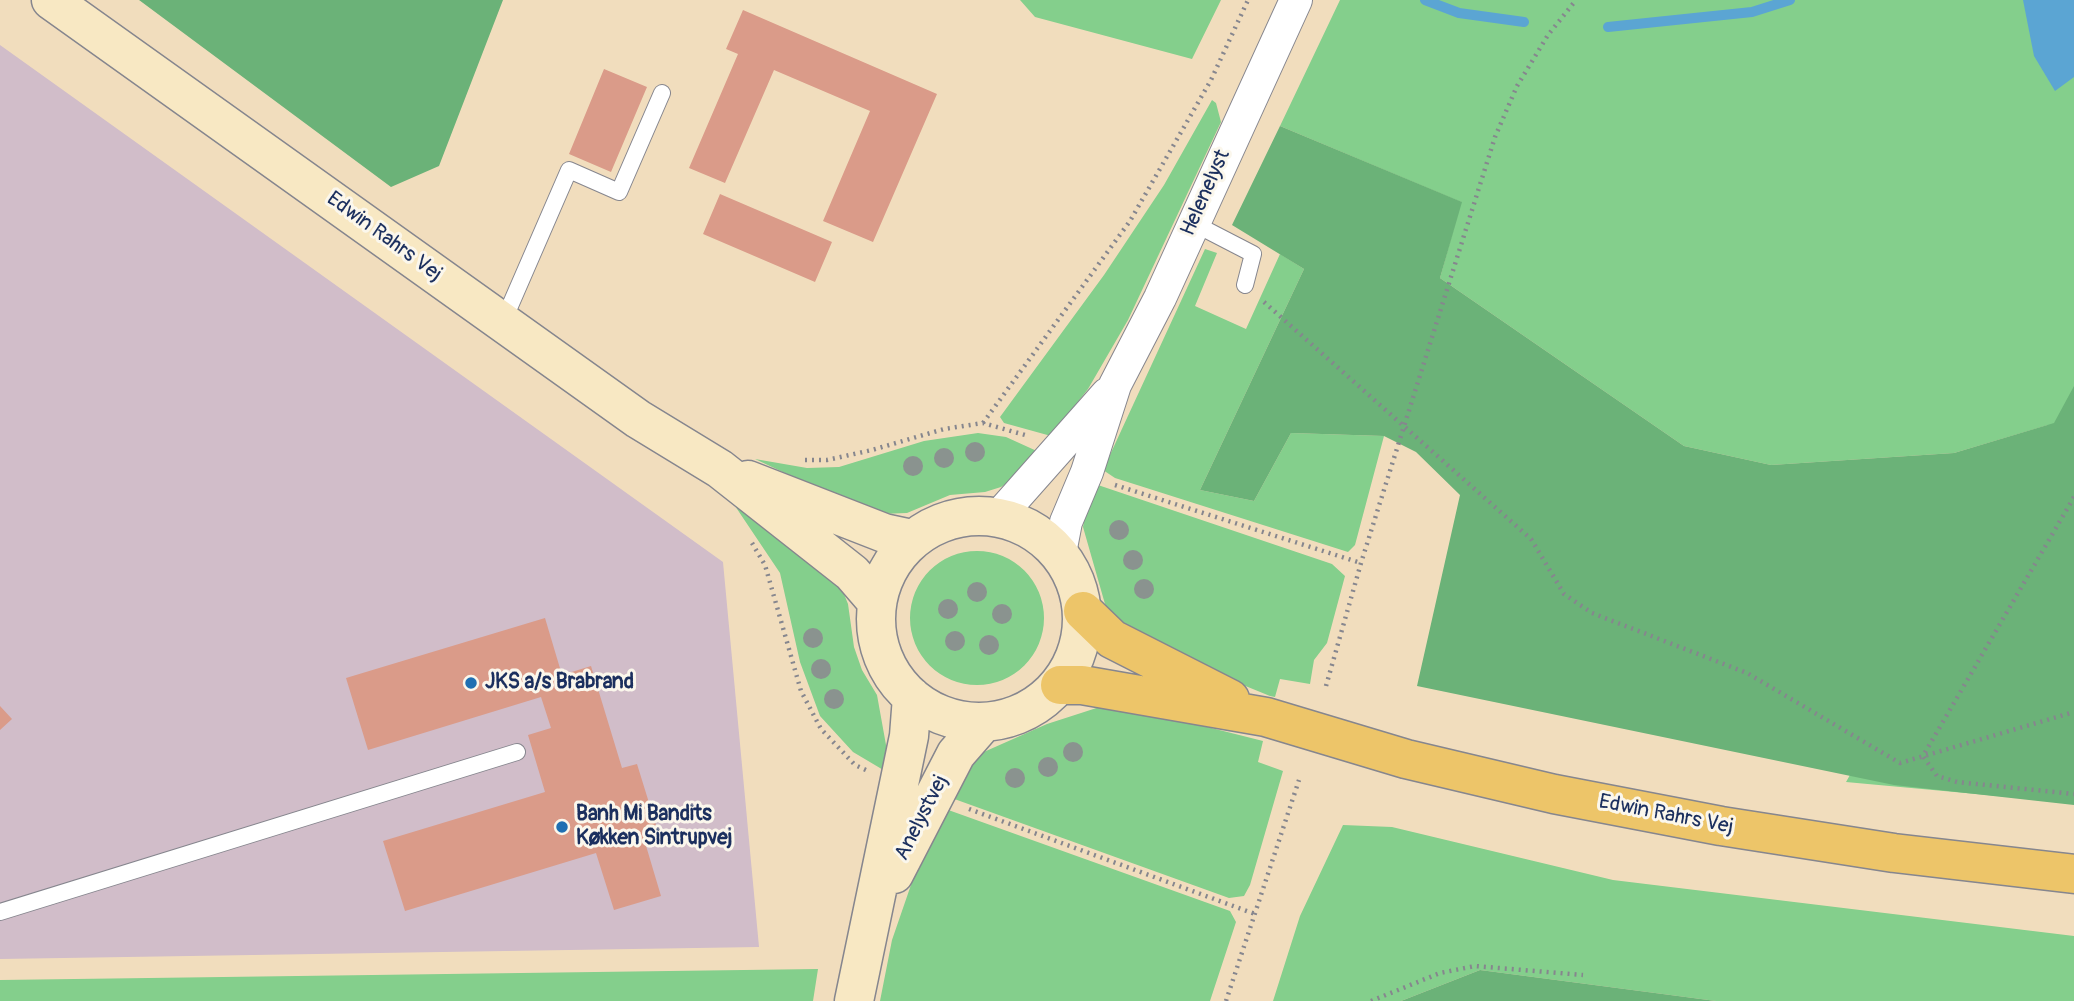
<!DOCTYPE html>
<html>
<head>
<meta charset="utf-8">
<style>
	body { margin:0 }
	canvas { display:block; background:#f1ddbd }
</style>
</head>
<body>
<canvas width="2074" height="1001"></canvas>
<script>
const context = document.querySelector('canvas').getContext('2d');
context.lineJoin = 'round';
function fill(path, color) { context.fillStyle = color; context.fill(path, 'evenodd'); }
const toPath = rows => new Path2D(rows.map(r => 'M' + r).join(''));
function stroke(path, color, width, dash) { context.strokeStyle = color; context.lineWidth = width; context.lineCap = dash ? 'butt' : 'round'; context.setLineDash(dash || []); context.stroke(path); }
function drawText(font, color, halo, rows, align = 'center') {
  context.font = font + ' Pangolin,sans-serif'; context.lineWidth = 6; context.setLineDash([]); context.textBaseline = 'middle'; context.strokeStyle = halo; context.fillStyle = color; for (const [text, x, y, turn = 0] of rows) {
    context.save(); context.translate(x, y); context.rotate((+turn || 0) * Math.PI / 180); context.textAlign = isNaN(turn) ? turn : align; if (halo) context.strokeText(text, 0, 0); context.fillText(text, 0, 0); context.restore();
  }
}
fill(toPath([
	[0,45,723,562,759,947,0,959]
]), '#d1bdc9');
fill(toPath([
	[1020,0,1221,0,1192,59,1035,17],
	[1340,0,2074,0,2074,803,1846,782,2048,425,1954,453,1771,465,1684,446,1440,278,1461,202,1280,126],
	[1212,100,1216,103,1221,122,1128,320,1088,389,1051,436,1004,423,1000,417,1104,275,1164,185],
	[1205,249,1217,253,1195,306,1246,329,1280,254,1304,269,1200,490,1254,501,1291,433,1384,436,1355,545,1348,552,1115,478,1103,470],
	[978,433,1006,437,1039,452,1013,479,1001,487,985,492,950,495,907,513,881,514,853,505,755,459,807,468,839,467,924,441],
	[1095,484,1332,564,1345,576,1327,643,1314,660,1310,684,1280,679,1275,697,1270,696,1167,654,1114,619,1105,604,1083,527,1087,504],
	[731,500,840,584,848,604,854,647,862,670,877,695,888,756,885,771,853,752,820,716,800,662,780,573],
	'910 618a67 67 0 1 1 134 0a67 67 0 1 1-134 0Z',
	[1112,703,1263,741,1258,762,1283,771,1250,885,1244,896,1229,898,946,796,977,755,1047,724],
	[940,807,1230,911,1236,922,1210,1001,880,1001,892,940,933,821],
	[1343,825,1392,827,1613,880,2074,936,2074,1001,1716,1001,1480,970,1401,1001,1273,1001,1300,916],
	[818,969,813,1001,0,1001,0,980]
]), '#84cf8c');
fill(toPath([
	[139,0,503,0,439,166,391,187],
	[1280,126,1462,202,1440,278,1684,446,1771,465,1954,453,2054,423,2074,386,2074,805,1894,785,1417,686,1460,495,1416,452,1384,436,1291,433,1254,501,1200,490,1304,269,1232,225],
	[1480,970,1716,1001,1401,1001]
]), '#6bb278');
fill(toPath([
	[2023,0,2074,0,2074,77,2055,91,2034,56]
]), '#5ba5d3');
stroke(toPath([
	[1425,0,1459,13,1524,22],
	[1608,27,1752,12,1790,0]
]), '#5ba5d3', 10);
fill(toPath([
	[743,10,937,94,873,242,823,221,870,111,774,70,725,183,689,168,738,54,726,49],
	[604,69,647,87,611,172,569,154],
	[720,194,832,242,815,282,703,234],
	[545,618,562,675,591,666,622,768,637,764,659,835,644,839,661,896,614,910,596,853,405,911,383,841,545,792,528,735,551,728,541,697,368,750,346,678],
	[0,706,12,719,0,730]
]), '#da9b89');
const lane = toPath([
	[1193,223,1253,254,1245,285],
	[503,322,569,170,619,192,662,93],
	[0,912,517,752]
]);
const street = toPath([
	[998,517,1107,394],
	[1060,553,1066,522,1087,472,1115,385,1160,298,1296,0]
]);
const secondary = toPath([
	[51,0,638,419,720,469,852,573,877,602],
	[748,480,884,533,912,539],
	'876 619a103 103 0 1 1 206 0a103 103 0 1 1-206 0Z',
	[894,874,956,754,983,723],
	[854,1001,909,736,912,697]
]);
const highway = toPath([
	[1083,611,1112,639,1230,699],
	[1060,685,1082,685,1266,717,1406,759,1554,794,1721,826,1894,853,2074,874]
]);
stroke(lane, '#86868e', 18);
stroke(street, '#86868e', 34);
stroke(secondary, '#86868e', 41);
stroke(highway, '#86868e', 41);
stroke(toPath([
	[1264,302,1531,539,1564,594,1592,613,1747,673,1900,763,2074,712],
	[983,423,1130,221,1211,80,1248,0],
	[805,460,827,460,872,450,944,429,983,423,1025,435],
	[1115,485,1361,563],
	[2074,497,1923,756,1937,776,1957,782,2074,794],
	[752,543,765,565,801,691,821,729,855,765,866,770],
	[1326,686,1361,563,1495,137,1517,86,1548,35,1576,0],
	[969,809,1255,914],
	[1226,1001,1299,780],
	[1371,1001,1440,973,1475,966,1583,975]
]), '#86868e', 4.5, [2, 5]);
stroke(lane, '#fff', 16);
stroke(street, '#fff', 32);
stroke(secondary, '#f8e8c3', 38);
stroke(highway, '#edc569', 38);
context.fillStyle = '#8a938f';
for (const [x, y] of [
	[975,452],
	[944,458],
	[913,466],
	[1119,530],
	[1133,560],
	[1144,589],
	[977,592],
	[948,609],
	[1002,614],
	[813,638],
	[955,641],
	[989,645],
	[821,669],
	[834,699],
	[1073,752],
	[1048,767],
	[1015,778]
]) { context.beginPath(); context.arc(x, y, 10, 0, 2 * Math.PI); context.fill(); }
for (const [x, y, r, color] of [
	[471,683,7,"#1f6fb2"],
	[562,827,7,"#1f6fb2"]
]) { const dot = new Path2D(); dot.arc(x, y, r, 0, 2 * Math.PI); context.fillStyle = color; context.fill(dot); stroke(dot, '#fbf7ec', 2.5); }
drawText('21px', '#1b2f5e', '#fbf7ec', [
	["Helenelyst",1206,193,-66],
	["Edwin Rahrs Vej",384,237,36],
	["Edwin Rahrs Vej",1666,815,11],
	["Anelystvej",922,818,-63]
]);
drawText('bold 21px', '#1b2f5e', '#fbf7ec', [
	["JKS a/s Brabrand",485,683],
	["Banh Mi Bandits",576,815],
	["Køkken Sintrupvej",576,839]
], 'left');
</script>
</body>
</html>
